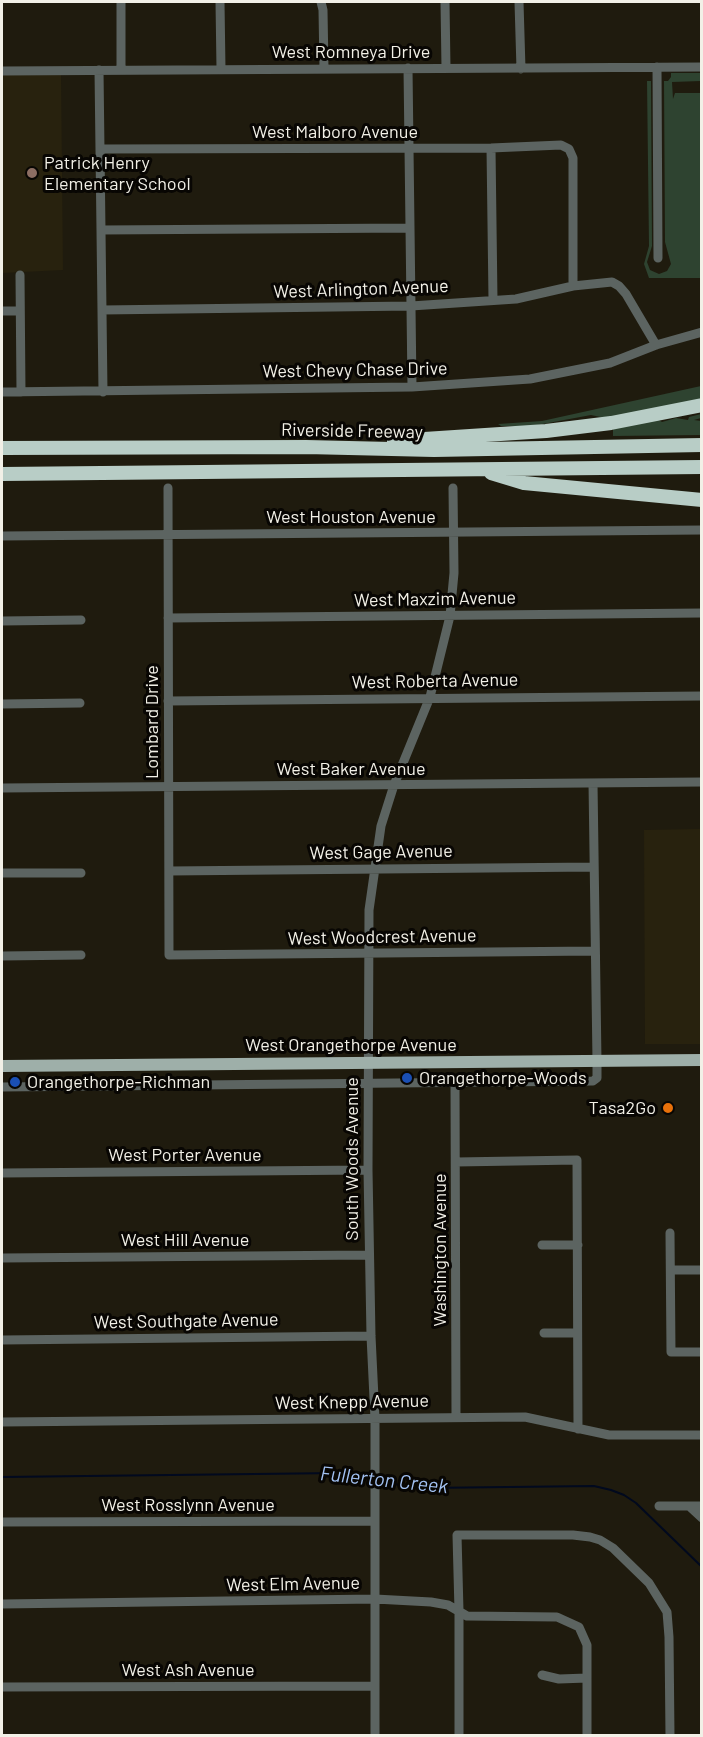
<!DOCTYPE html>
<html>
<head>
<meta charset="utf-8">
<style>
	body { margin:0 }
	#map { position:relative; width:703px; height:1737px; overflow:hidden; background:#1f1b0e; font-family:Barlow,sans-serif }
	canvas { display:block }
	.frame { position:absolute; inset:0; border:3px solid #f2f0e7; pointer-events:none }
</style>
</head>
<body>
<div id="map">
<canvas width="703" height="1737"></canvas>
<div class="frame"></div>
</div>
<script>
const context = document.querySelector('canvas').getContext('2d');
context.lineJoin = 'round';
function fill(path, color) { context.fillStyle = color; context.fill(path, 'evenodd'); }
const toPath = rows => new Path2D(rows.map(r => 'M' + r).join(''));
function stroke(path, color, width, dash) { context.strokeStyle = color; context.lineWidth = width; context.lineCap = dash ? 'butt' : 'round'; context.setLineDash(dash || []); context.stroke(path); }
function drawText(font, color, halo, rows, align = 'center') {
  context.font = font + ' Barlow,sans-serif'; context.lineWidth = 6; context.setLineDash([]); context.textBaseline = 'middle'; context.strokeStyle = halo; context.fillStyle = color; for (const [text, x, y, turn = 0] of rows) {
    context.save(); context.translate(x, y); context.rotate((+turn || 0) * Math.PI / 180); context.textAlign = isNaN(turn) ? turn : align; if (halo) context.strokeText(text, 0, 0); context.fillText(text, 0, 0); context.restore();
  }
}
fill(toPath([
	[2,72,61,72,63,270,2,273],
	[701,829,701,1044,645,1044,644,830]
]), '#28220e');
fill(toPath([
	[671,73,701,73,701,81,672,82,673,99,675,93,701,93,701,278,649,278,644,264,649,246,647,81,651,81,652,246,647,262,650,270,659,274,667,271,671,264,665,242,664,81,668,81,671,77],
	[701,386,701,398,697,400,605,418,591,415,532,426,501,426,498,424,542,421],
	[701,414,701,418,694,420,701,421,701,435,613,436,613,428,657,419,662,422,676,418,688,420,689,417]
]), '#2e4330');
stroke(toPath([
	[2,1477,339,1473,373,1478],
	[379,1480,399,1485,424,1488,594,1486,611,1490,624,1495,636,1503,702,1567]
]), '#01091e', 2);
stroke(toPath([
	[121,2,121,70],
	[220,2,221,69],
	[321,2,323,10,324,69],
	[445,2,446,68],
	[519,2,521,69],
	[657,67,658,258],
	[408,68,412,387],
	[99,70,103,392],
	[2,71,702,67],
	[491,148,493,300],
	[100,149,491,148,561,145,569,149,573,158,573,286],
	[101,230,410,228],
	[20,275,21,392],
	[102,310,411,306,516,299,573,286,612,282,619,286,626,294,656,345],
	[2,311,20,311],
	[2,392,412,387,530,379,610,363,656,345,702,332],
	[168,488,169,955,595,951],
	[2,536,702,530],
	[168,618,702,613],
	[2,621,81,620],
	[168,701,702,696],
	[2,704,80,703],
	[2,788,702,782],
	[169,871,594,867],
	[2,873,81,873],
	[2,956,81,955],
	[455,1082,456,1417],
	[2,1087,593,1081,597,1078,597,1061,593,783],
	[456,1162,577,1160,578,1429],
	[2,1173,368,1170],
	[670,1233,671,1352,702,1352],
	[542,1245,578,1245],
	[2,1258,369,1255],
	[671,1270,702,1270],
	[544,1333,577,1333],
	[2,1340,371,1336],
	[2,1422,525,1417,609,1435,702,1435],
	[659,1506,702,1506],
	[689,1506,702,1518],
	[2,1522,374,1521],
	[2,1604,375,1599,431,1602,448,1605,467,1616,557,1617,579,1627,587,1645,587,1736],
	[542,1675,559,1679,587,1678],
	[2,1687,374,1686],
	[375,1736,375,1419,371,1336,368,1170,369,910,381,826,394,785,430,697,450,616,454,573,453,488],
	[459,1736,459,1611,457,1535,573,1535,590,1537,600,1540,613,1548,649,1583,667,1612,669,1637,670,1736]
]), '#5c6461', 9);
stroke(toPath([
	[2,1066,702,1060]
]), '#9eafa9', 12);
stroke(toPath([
	[394,441,546,431,611,423,702,405],
	[2,448,306,447,434,450,702,445],
	[491,473,524,483,702,500],
	[2,474,702,467]
]), '#b8cdc6', 14);
for (const [x, y, r, color] of [
	[32,173,6,"#8d6e63"],
	[407,1078,6,"#1a4fb4"],
	[15,1082,6,"#1a4fb4"],
	[668,1108,6,"#e8710a"]
]) { const dot = new Path2D(); dot.arc(x, y, r, 0, 2 * Math.PI); context.fillStyle = color; context.fill(dot); stroke(dot, '#080603', 2); }
drawText('18px', '#f2f0e7', '#080603', [
	["West Romneya Drive",351,52],
	["West Malboro Avenue",335,132],
	["West Arlington Avenue",361,289,-2],
	["West Chevy Chase Drive",355,370,-1],
	["Riverside Freeway",352,431,1],
	["West Houston Avenue",351,517],
	["West Maxzim Avenue",435,599,-1],
	["West Roberta Avenue",435,681,-1],
	["Lombard Drive",152,722,-90],
	["West Baker Avenue",351,769],
	["West Gage Avenue",381,852,-1],
	["West Woodcrest Avenue",382,937,-1],
	["West Orangethorpe Avenue",351,1045],
	["West Porter Avenue",185,1155],
	["South Woods Avenue",352,1159,-90],
	["West Hill Avenue",185,1240],
	["Washington Avenue",440,1250,-90],
	["West Southgate Avenue",186,1321,-1],
	["West Knepp Avenue",352,1402,-1],
	["West Rosslynn Avenue",188,1505],
	["West Elm Avenue",293,1584,-1],
	["West Ash Avenue",188,1670]
]);
drawText('18px', '#f2f0e7', '#080603', [
	["Patrick Henry",44,163],
	["Elementary School",44,184],
	["Orangethorpe-Woods",419,1078],
	["Orangethorpe-Richman",27,1082],
	["Tasa2Go",656,1108,"right"]
], 'left');
drawText('italic 20px', '#a2c1f2', '#080603', [
	["Fullerton Creek",384,1480,6]
]);
</script>
</body>
</html>
